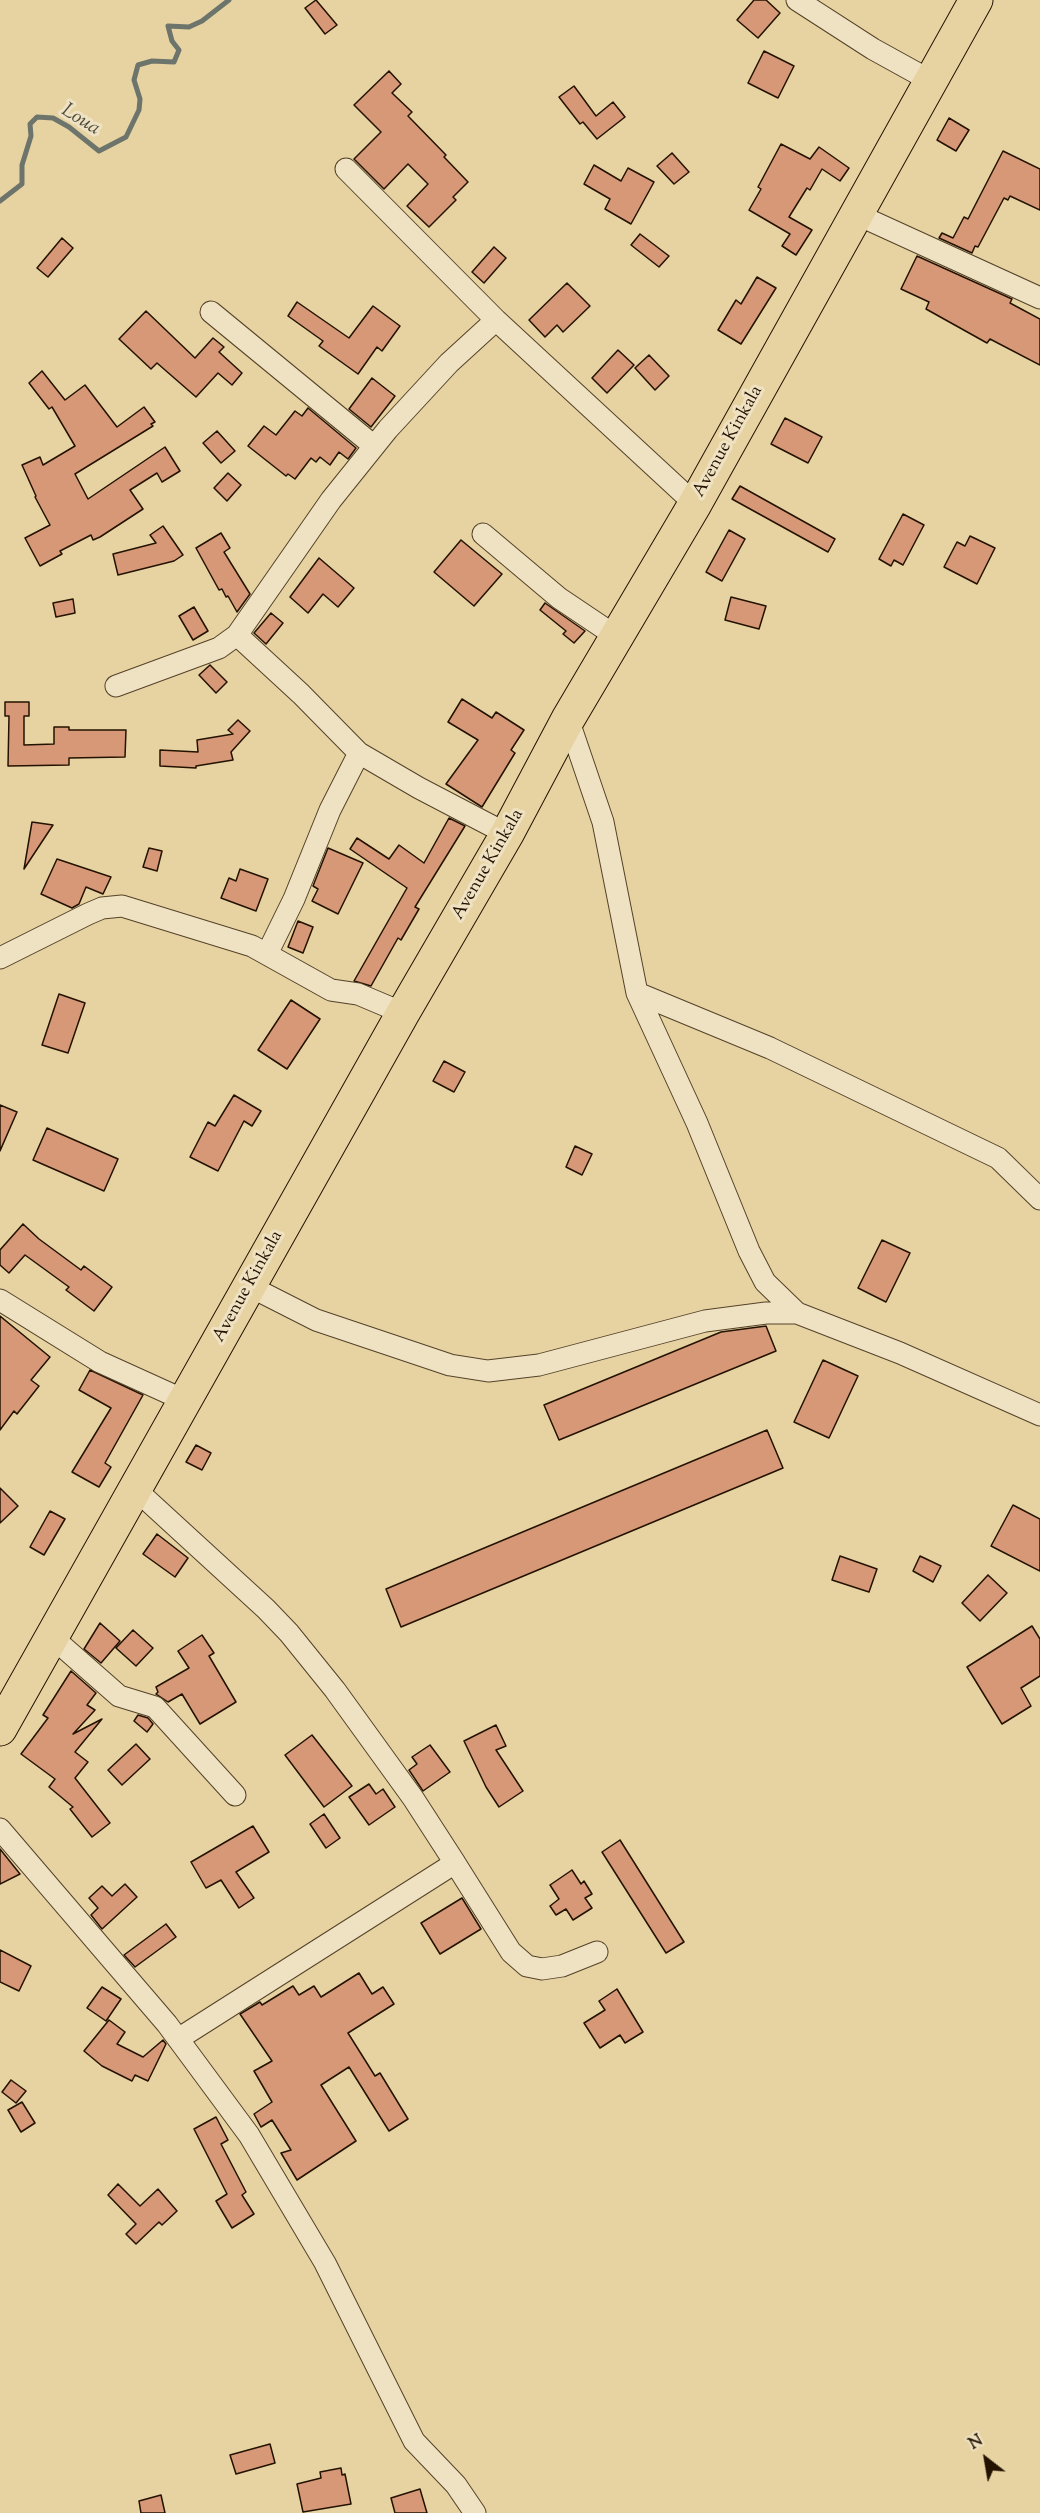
<!DOCTYPE html>
<html>
<head>
<meta charset="utf-8">
<style>
	body { margin:0 }
	#map { position:relative; width:1040px; height:2513px; overflow:hidden; background:#e7d3a2; font-family:"Sorts Mill Goudy",serif }
	canvas { display:block }
	.north { position:absolute; left:956px; top:2429px; width:60px; height:60px; -webkit-text-stroke:4px #efe2c3; paint-order:stroke; rotate:329deg; font-size:16px; font-weight:700; line-height:24px; text-align:center; color:#231200 }
	.north::after { content:''; display:block; margin:auto; width:21px; height:27px; background:#231200; clip-path:polygon(50% 0,100% 100%,50% 72%,0 100%) }
</style>
</head>
<body>
<div id="map">
<canvas width="1040" height="2513"></canvas>
<div class="north">N</div>
</div>
<script>
const context = document.querySelector('canvas').getContext('2d');
context.lineJoin = 'round';
const toPath = rows => new Path2D(rows.map(r => 'M' + r).join(''));
function stroke(path, color, width, dash) { context.strokeStyle = color; context.lineWidth = width; context.lineCap = dash ? 'butt' : 'round'; context.setLineDash(dash || []); context.stroke(path); }
function fill(path, color) { context.fillStyle = color; context.fill(path, 'evenodd'); }
function drawText(font, color, halo, rows, align = 'center') {
  context.font = font + ' "Sorts Mill Goudy",serif'; context.lineWidth = 6; context.setLineDash([]); context.textBaseline = 'middle'; context.strokeStyle = halo; context.fillStyle = color; for (const [text, x, y, turn = 0] of rows) {
    context.save(); context.translate(x, y); context.rotate((+turn || 0) * Math.PI / 180); context.textAlign = isNaN(turn) ? turn : align; if (halo) context.strokeText(text, 0, 0); context.fillText(text, 0, 0); context.restore();
  }
}
stroke(toPath([
	[0,201,22,184,22,165,31,136,30,124,37,117,53,118,69,127,99,151,126,137,139,110,140,99,134,80,138,65,152,61,174,62,179,50,172,41,168,26,189,27,202,21,229,0]
]), '#6c746b', 5);
const building = toPath([
	[316,0,337,25,325,34,305,8,316,0],
	[754,0,766,0,780,13,758,38,737,20,754,0],
	[764,51,794,66,778,98,748,83,764,51],
	[389,71,401,84,392,93,412,112,408,116,446,155,444,157,468,182,453,197,456,200,429,227,407,206,428,184,408,164,384,189,354,159,381,132,354,105,389,71],
	[574,86,596,116,613,102,625,117,597,139,583,122,580,124,559,97,574,86],
	[949,118,969,130,956,151,937,140,949,118],
	[781,144,810,159,819,147,849,168,840,181,822,169,810,190,807,188,789,217,812,230,796,255,782,246,790,234,749,210,761,189,758,187,781,144],
	[1003,151,1040,169,1040,210,1010,196,1008,200,1004,198,978,247,975,246,972,253,939,238,942,233,953,238,964,217,968,219,1003,151],
	[672,153,689,172,674,184,657,166,672,153],
	[594,165,621,181,628,168,654,182,631,224,605,209,610,199,584,184,594,165],
	[640,234,669,256,659,267,631,245,640,234],
	[62,238,73,248,48,277,37,268,62,238],
	[494,247,506,258,484,283,472,272,494,247],
	[917,256,1012,299,1010,303,1040,319,1040,365,990,339,987,343,926,309,929,302,901,289,917,256],
	[757,277,776,288,741,344,718,330,736,300,741,304,757,277],
	[567,283,590,306,563,332,557,325,545,337,529,320,567,283],
	[297,302,349,338,373,306,400,326,382,351,377,347,358,374,319,346,323,341,288,316,297,302],
	[146,311,195,358,213,338,224,347,219,352,242,373,232,385,218,373,196,397,157,363,151,369,119,339,146,311],
	[618,350,634,365,607,393,592,378,618,350],
	[649,355,669,376,655,390,635,368,649,355],
	[42,371,65,400,85,385,117,427,144,407,155,422,151,424,153,426,75,474,88,499,165,447,180,471,162,482,157,473,130,490,143,509,100,537,93,540,91,535,60,551,62,554,40,566,25,538,50,525,35,497,36,496,22,465,40,457,43,465,75,446,52,407,49,409,29,383,42,371],
	[372,378,395,396,371,427,349,409,372,378],
	[308,408,356,448,348,459,339,452,330,465,320,457,316,462,311,458,295,479,288,474,286,476,248,446,264,426,276,435,295,411,302,416,308,408],
	[785,418,822,437,808,463,771,444,785,418],
	[217,431,235,451,221,463,203,443,217,431],
	[228,473,241,485,227,501,214,488,228,473],
	[740,486,835,539,828,552,732,499,740,486],
	[903,514,924,525,903,565,894,560,891,566,879,559,903,514],
	[163,526,183,555,174,561,118,575,113,554,156,543,150,535,163,526],
	[729,530,745,539,722,581,706,572,729,530],
	[221,533,230,548,224,552,250,594,237,612,228,596,226,597,222,589,219,590,196,548,221,533],
	[970,536,995,548,977,584,944,567,957,542,965,546,970,536],
	[461,540,502,574,474,606,434,572,461,540],
	[319,558,354,588,338,607,323,594,308,613,290,597,319,558],
	[731,597,766,606,759,629,725,620,731,597],
	[73,599,75,613,56,617,53,603,73,599],
	[545,603,585,631,574,643,563,634,566,631,540,610,545,603],
	[194,607,208,631,193,640,179,616,194,607],
	[271,613,283,623,266,644,254,633,271,613],
	[210,665,227,682,216,693,199,675,210,665],
	[462,699,492,718,496,712,524,730,511,750,515,753,482,807,446,784,478,740,448,722,462,699],
	[5,702,29,702,29,716,24,716,24,745,54,744,54,727,69,727,69,730,126,730,125,757,69,758,69,765,8,766,9,716,5,716,5,702],
	[238,720,250,731,231,752,233,760,196,766,196,768,160,766,160,750,198,752,197,740,233,734,228,730,238,720],
	[449,818,465,826,415,907,419,909,401,940,398,938,371,986,354,981,407,888,350,849,357,838,389,859,399,845,424,863,449,818],
	[32,822,53,825,24,869,32,822],
	[149,848,162,851,157,871,143,867,149,848],
	[328,848,363,863,338,914,312,901,318,889,313,886,328,848],
	[57,859,111,877,103,894,86,887,79,904,72,908,41,894,57,859],
	[240,869,268,879,256,911,221,898,229,878,236,881,240,869],
	[298,921,313,927,303,953,288,947,298,921],
	[59,994,85,1003,68,1053,42,1045,59,994],
	[291,1000,320,1019,287,1069,258,1050,291,1000],
	[444,1061,465,1072,454,1092,433,1081,444,1061],
	[234,1095,261,1111,252,1126,244,1121,218,1171,190,1157,208,1122,215,1126,234,1095],
	[0,1105,17,1112,0,1151,0,1105],
	[47,1128,118,1159,104,1191,33,1160,47,1128],
	[575,1146,592,1154,582,1175,566,1167,575,1146],
	[23,1224,39,1239,81,1270,84,1266,112,1287,94,1311,66,1290,69,1287,25,1255,9,1273,0,1265,0,1250,23,1224],
	[882,1240,910,1253,886,1302,858,1288,882,1240],
	[0,1316,50,1357,31,1380,39,1386,17,1414,14,1411,0,1430,0,1316],
	[766,1326,776,1351,559,1440,544,1405,721,1332,766,1326],
	[823,1360,858,1376,829,1438,794,1422,823,1360],
	[90,1370,143,1395,105,1463,111,1467,99,1487,72,1472,111,1408,79,1390,90,1370],
	[767,1430,783,1468,401,1627,386,1589,767,1430],
	[196,1445,211,1453,202,1470,186,1462,196,1445],
	[0,1488,18,1506,0,1523,0,1488],
	[1013,1505,1040,1519,1040,1571,991,1546,1013,1505],
	[50,1511,65,1519,44,1555,30,1547,50,1511],
	[157,1534,188,1558,175,1577,143,1554,157,1534],
	[840,1556,877,1569,869,1592,832,1580,840,1556],
	[920,1556,941,1566,933,1582,913,1571,920,1556],
	[988,1575,1007,1593,980,1621,962,1603,988,1575],
	[100,1623,120,1641,101,1663,84,1649,100,1623],
	[1032,1626,1040,1639,1040,1676,1021,1688,1031,1706,1002,1724,967,1667,1032,1626],
	[133,1630,153,1648,136,1666,116,1648,133,1630],
	[202,1635,214,1653,209,1656,236,1702,200,1724,182,1694,168,1702,156,1694,158,1692,156,1687,189,1668,178,1651,202,1635],
	[71,1671,96,1693,87,1705,95,1710,73,1734,102,1719,75,1752,88,1762,75,1778,110,1823,92,1837,70,1809,73,1807,49,1787,55,1779,21,1754,48,1718,43,1715,71,1671],
	[138,1715,148,1718,153,1724,147,1732,134,1721,138,1715],
	[496,1725,506,1746,496,1750,523,1791,499,1807,486,1787,464,1741,496,1725],
	[312,1735,352,1786,324,1807,285,1755,312,1735],
	[136,1744,150,1759,122,1785,108,1770,136,1744],
	[430,1745,450,1772,423,1791,409,1770,417,1764,412,1757,430,1745],
	[369,1784,376,1794,383,1789,395,1807,369,1825,349,1797,369,1784],
	[324,1814,340,1838,326,1848,310,1824,324,1814],
	[253,1826,269,1852,236,1872,254,1898,239,1908,221,1880,206,1888,191,1862,253,1826],
	[620,1840,684,1942,666,1953,602,1852,620,1840],
	[0,1849,20,1874,0,1884,0,1849],
	[572,1870,581,1884,584,1881,592,1894,585,1898,592,1908,573,1920,566,1909,556,1915,550,1906,559,1899,550,1885,572,1870],
	[125,1884,137,1897,102,1929,91,1915,98,1908,89,1898,102,1886,112,1896,125,1884],
	[462,1898,481,1929,440,1954,421,1923,462,1898],
	[166,1924,176,1937,135,1967,124,1955,166,1924],
	[0,1950,31,1966,19,1991,0,1982,0,1950],
	[359,1973,372,1994,383,1987,394,2004,348,2033,375,2076,380,2073,408,2119,389,2131,349,2067,321,2085,356,2141,297,2180,281,2153,291,2150,272,2120,261,2127,254,2114,272,2102,254,2071,272,2061,240,2014,260,2002,262,2005,293,1986,299,1995,314,1986,321,1997,359,1973],
	[102,1987,121,1999,106,2021,87,2008,102,1987],
	[617,1989,643,2032,625,2043,620,2035,600,2048,584,2023,605,2010,599,2001,617,1989],
	[109,2020,125,2032,117,2044,143,2057,163,2040,166,2044,148,2081,135,2075,132,2081,102,2066,84,2051,109,2020],
	[11,2080,26,2091,16,2103,2,2092,11,2080],
	[22,2102,35,2123,21,2132,8,2110,22,2102],
	[216,2117,228,2140,221,2144,246,2192,242,2195,254,2214,232,2228,216,2201,227,2194,194,2129,216,2117],
	[118,2184,140,2206,158,2189,177,2211,162,2225,159,2222,136,2244,126,2234,136,2224,108,2195,118,2184],
	[270,2444,275,2463,236,2474,230,2455,270,2444],
	[341,2468,342,2475,345,2474,351,2504,303,2512,297,2484,321,2478,320,2472,341,2468],
	[420,2489,427,2513,395,2513,391,2498,420,2489],
	[161,2495,165,2513,141,2513,139,2501,161,2495]
]);
fill(building, '#d69877');
stroke(building, '#231200', 1.5);
const minor = toPath([
	[797,0,873,49,931,81],
	[346,169,496,320,695,504],
	[856,214,1040,298],
	[211,312,374,446],
	[496,320,449,363,388,429,331,500,237,635,301,694,359,753,419,788,507,834],
	[483,534,559,598,617,637],
	[116,686,219,648,237,635],
	[568,719,603,822,637,993,697,1123,749,1251,765,1282,797,1313],
	[267,954,294,899,330,810,359,753],
	[0,958,88,914,102,908,122,906,252,946,331,990,358,994,403,1013],
	[637,993,770,1048,998,1158,1040,1199],
	[249,1286,316,1320,450,1365,488,1371,539,1365,705,1321,766,1313,797,1313,900,1353,1040,1415],
	[0,1300,100,1362,186,1401],
	[134,1488,266,1609,289,1633,335,1690,413,1798,455,1863,178,2039],
	[53,1638,119,1696,155,1707,235,1795],
	[0,1829,167,2024,249,2135,325,2263,414,2441,456,2485,475,2513],
	[455,1863,511,1952,527,1966,542,1969,562,1966,597,1952]
]);
const primary = toPath([
	[0,1729,403,1013,507,834,568,719,695,504,976,0]
]);
stroke(minor, '#544228', 23);
stroke(primary, '#231200', 35);
stroke(minor, '#efe2c3', 21);
stroke(primary, '#e7d3a2', 33);
drawText('18px', '#231200', '#efe2c3', [
	["Avenue Kinkala",729,442,-61],
	["Avenue Kinkala",489,865,-60],
	["Avenue Kinkala",249,1287,-61]
]);
drawText('italic 20px', '#4d4b3e', '#efe2c3', [
	["Loua",80,121,32]
]);
</script>
</body>
</html>
